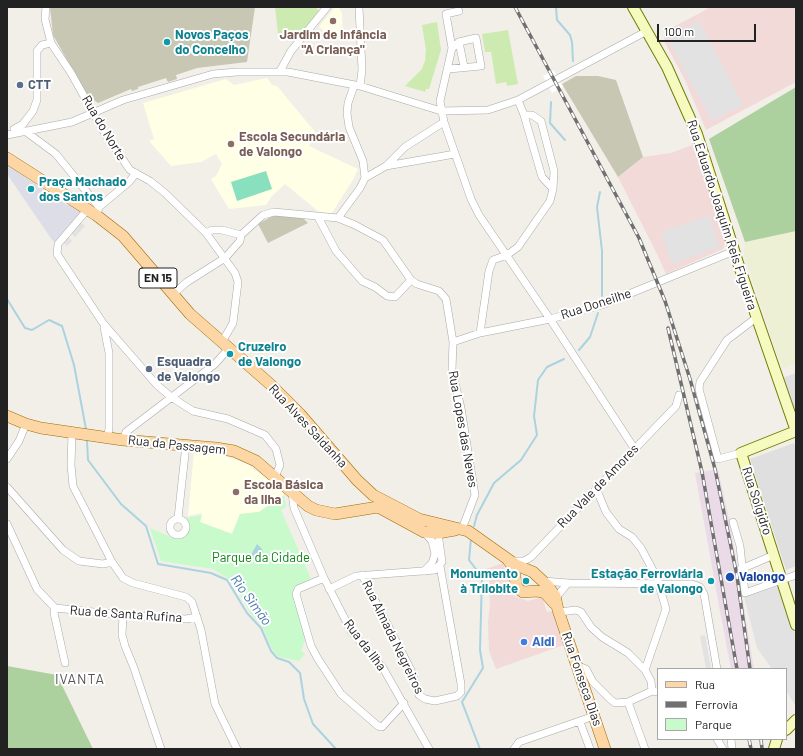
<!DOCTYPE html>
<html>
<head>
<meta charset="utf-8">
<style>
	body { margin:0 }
	#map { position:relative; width:803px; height:756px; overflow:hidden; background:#f2efe9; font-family:Barlow,sans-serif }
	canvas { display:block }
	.frame { position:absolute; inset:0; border:8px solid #222; pointer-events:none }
	.legend { position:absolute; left:657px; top:668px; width:130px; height:72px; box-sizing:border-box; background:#fff; border:1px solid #a7a7a7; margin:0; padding:5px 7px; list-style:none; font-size:12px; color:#222 }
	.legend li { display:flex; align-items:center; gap:8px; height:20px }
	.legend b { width:20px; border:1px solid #a7a7a7 }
	.scale { position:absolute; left:657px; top:24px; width:99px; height:18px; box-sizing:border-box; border:2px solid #222; border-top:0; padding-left:5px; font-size:12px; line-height:14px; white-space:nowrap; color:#222; -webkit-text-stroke:3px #fff; paint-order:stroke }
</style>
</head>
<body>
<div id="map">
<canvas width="803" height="756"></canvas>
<div class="frame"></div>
<ul class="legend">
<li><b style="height:5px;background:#fcd6a4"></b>Rua</li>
<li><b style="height:5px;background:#707070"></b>Ferrovia</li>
<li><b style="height:11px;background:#c8facc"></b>Parque</li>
</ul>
<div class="scale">100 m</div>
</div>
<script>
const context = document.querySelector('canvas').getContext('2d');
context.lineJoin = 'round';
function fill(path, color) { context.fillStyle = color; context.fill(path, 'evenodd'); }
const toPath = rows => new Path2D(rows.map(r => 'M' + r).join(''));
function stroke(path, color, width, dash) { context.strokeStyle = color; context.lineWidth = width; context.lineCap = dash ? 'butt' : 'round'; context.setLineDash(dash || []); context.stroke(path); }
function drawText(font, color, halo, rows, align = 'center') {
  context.font = font + ' Barlow,sans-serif'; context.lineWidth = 4; context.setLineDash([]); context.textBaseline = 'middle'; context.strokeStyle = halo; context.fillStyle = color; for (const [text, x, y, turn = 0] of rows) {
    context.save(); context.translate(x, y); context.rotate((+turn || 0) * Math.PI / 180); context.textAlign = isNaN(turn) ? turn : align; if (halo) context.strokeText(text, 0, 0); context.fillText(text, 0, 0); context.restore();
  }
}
fill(toPath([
	[796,373,796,416,782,378],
	[794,443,796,449,796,566,786,570,750,459]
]), '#e0dfdf');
fill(toPath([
	[711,7,794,7,796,12,796,82,706,130,685,80,664,41,665,34,668,30],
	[695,144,725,239,725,245,723,249,666,274,657,254,618,177,643,157,671,153],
	[503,563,514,596,528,601,542,597,547,612,552,611,564,645,496,669,489,651,488,623,490,604,489,577,486,569]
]), '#f2dad9');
fill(toPath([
	[718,469,730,524,754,669,731,669,720,611,695,473]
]), '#ebdbe8');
fill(toPath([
	[335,7,339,7,342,14,343,34,336,33,334,39,319,27],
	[267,78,272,85,277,86,316,133,309,146,358,169,354,178,332,213,319,212,285,184,271,197,266,205,229,209,211,179,216,176,222,164,216,154,201,162,171,166,149,141,154,139,143,103,226,79,234,85],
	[194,452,225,456,247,464,282,490,284,495,259,512,240,514,232,534,199,522,202,513,188,516]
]), '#ffffe5');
fill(toPath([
	[50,7,255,7,247,62,197,68,176,75,177,79,168,82,166,78,138,87,138,89,132,91,131,89,98,103,91,98,89,99,53,35],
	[576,76,598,76,616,80,643,157,618,177,562,84],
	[276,214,303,218,308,223,268,243,258,224]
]), '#c7c7b4');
fill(toPath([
	[796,231,796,363,782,369,744,255,745,242]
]), '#eef0d5');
fill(toPath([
	[275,7,315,7,319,11,304,31,278,34],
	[437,22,441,50,429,89,426,89,425,92,405,86,422,69,425,61,426,50,422,25],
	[508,30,518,84,507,86,506,82,496,84,491,52,485,52,482,34]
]), '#cdebb0');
fill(toPath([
	[796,87,796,231,745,242,709,139],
	[7,666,57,675,93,749,7,749]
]), '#add19e');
fill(toPath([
	[284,495,286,507,281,510,311,579,294,587,292,593,306,638,301,651,305,654,299,661,279,657,273,651,261,624,251,614,232,581,213,569,161,561,150,528,173,538,183,538,189,531,190,526,186,518,202,515,200,522,232,534,240,514,259,512]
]), '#c8facc');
fill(toPath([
	[266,171,272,189,237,201,231,182]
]), '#88e0be');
fill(toPath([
	[699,21,743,105,712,121,667,38],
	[709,216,720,247,672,264,661,232],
	[74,217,85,226,75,237,69,232,66,235,72,241,67,246,55,236],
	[780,586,796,637,796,706,786,691,786,669,772,669,757,648,744,597],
	[705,635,711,669,706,669,700,636]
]), '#e2e2e2');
fill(toPath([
	[7,162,16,167,19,173,67,205,73,205,85,213,58,244,52,240,7,174]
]), '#dddde8');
fill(toPath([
	[257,544,262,549,263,552,262,558,258,561,253,559,251,555]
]), '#aad3df');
fill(toPath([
	[554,70,563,87,552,93,543,76]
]), '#fff');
stroke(toPath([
	[556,7,557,20,570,35,572,42,573,61],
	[551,102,550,123,565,140],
	[600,192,597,207,602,251,602,296],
	[7,299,25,328,32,330,49,320,62,326,74,365,86,429],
	[579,350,590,337,598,313],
	[87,441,88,460,121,504,146,526,158,564,211,573,227,580,247,613,261,628,271,651,277,658,289,662,300,673,304,699,313,724,336,749],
	[474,526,477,515,494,483,521,460,537,435,534,416,538,380,547,367,564,359],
	[471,538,469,560,482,577,480,650,483,668,462,702,480,749]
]), '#aad3df', 2);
const street = toPath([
	[46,7,45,19,51,43,71,73,104,132,130,170,150,181,165,193,206,233,235,273,238,282,233,323,222,342],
	[359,7,362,70,360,86],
	[459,42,464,67],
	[452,48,446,14,459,11],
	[449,69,481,66,476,38,459,42,452,48,440,101,444,122,471,199,479,215,550,319,634,448],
	[280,71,291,51,327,7],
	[354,86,348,103,347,113,349,127,363,161,365,178],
	[518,100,524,115,542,177,553,189],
	[14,129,23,124,33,111,37,100,37,51,42,45,51,43],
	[25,131,56,154,99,207],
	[7,135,72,122,123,100,213,74,237,72,288,72,360,86,441,111,488,110,518,100,647,31],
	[386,166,455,154],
	[87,210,58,244,57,254,103,323,156,384,171,397,193,411,228,419,265,435,276,449,280,465,275,477],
	[98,211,99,207,129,182,136,173],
	[318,217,336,251,362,281,375,287,387,296,395,297,411,280],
	[338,218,355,225,383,240,411,280,417,284,439,291,446,299,453,342,452,370,461,408,475,495,462,529],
	[206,233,212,230,222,230,241,235],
	[172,295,187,282,225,258,240,241,241,235,263,215,274,212,338,218,360,188,365,178,386,166,405,147,444,122],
	[104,327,109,353,109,429,107,438],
	[480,333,489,271,493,260,507,255,518,247,550,201,553,189,554,171,541,121,532,115,524,115],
	[453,342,480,333,550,319,602,305,734,251],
	[72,432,71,465,73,486,112,562,123,578,133,583,186,597,192,602,201,630,215,704,237,749],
	[123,440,126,432,215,364,229,348],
	[741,453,718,459,699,389,700,382,727,340,756,318],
	[7,459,19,441,26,424],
	[7,487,63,550,79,561,103,564,112,562],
	[596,488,606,512,619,529,632,537,641,548,657,578,666,609,645,670,651,681,652,691],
	[292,493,294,508,324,578,351,631,383,668,429,749],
	[178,518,186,445],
	'170 527a8 8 0 1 1 16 0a8 8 0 1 1-16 0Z',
	[733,522,740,546,745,593,796,575],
	[7,524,37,589,55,608,123,615,186,619,197,617],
	[424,532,432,541,435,554,432,563,424,571],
	[513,561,524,561,531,557,676,406,679,395],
	[741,569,774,555],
	[362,575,411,670,419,695,425,699,435,701,457,696,461,692,461,684,440,566],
	[324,578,298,589,296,594,311,646,318,659,341,694,378,726,382,727,404,703],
	[543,581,568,583,692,584,700,587,704,594,717,669],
	[329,589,356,576,435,570,442,562,438,533],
	[553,597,558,595,568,583],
	[55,608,54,613,65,663],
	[559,612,576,610,581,612,591,627,602,637,628,653,645,670],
	[123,615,122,635,125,646,134,668,161,749],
	[578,666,586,669,593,682,610,699,615,703,628,702,652,691,658,692],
	[628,702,645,749],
	[580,722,590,749],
	[717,739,723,749],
	[731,739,732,749],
	[514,749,519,742,594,716]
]);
const secondary = toPath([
	[633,7,667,67,697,134,739,266,796,431],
	[796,431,741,453,796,625],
	[786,730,796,720],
	[774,749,777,739]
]);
const primary = toPath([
	[7,158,96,215,123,236,190,314,270,384,300,414,357,480,373,495,419,519,468,531,516,565,533,572,548,586,555,596,558,610,605,749],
	[7,416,26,424,41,428,123,440,216,448,234,451,256,461,308,506,316,510,335,514,378,507,424,532,438,533,455,530],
	[508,560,513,567,517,588,523,592,537,591,545,593,554,603]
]);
stroke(street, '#a9a9a9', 8);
stroke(secondary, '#707d05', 12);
stroke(primary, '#a06b00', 12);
stroke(street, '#fff', 7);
stroke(secondary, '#f7fabf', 10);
stroke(primary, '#fcd6a4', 11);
const rail = toPath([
	[515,7,639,238,665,301,690,379,715,469,737,576,750,669],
	[668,328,702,472,737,669],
	[749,739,751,749],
	[761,739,762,749]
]);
stroke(rail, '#707070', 3.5);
stroke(rail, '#fff', 2, [6]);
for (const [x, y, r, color] of [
	[333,21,4,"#8d6e63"],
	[167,42,4,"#0f9aa8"],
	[20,85,4,"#5c6f8a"],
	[231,144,4,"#8d6e63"],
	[31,189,4,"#0f9aa8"],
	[230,354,4,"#0f9aa8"],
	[149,369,4,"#5c6f8a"],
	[236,492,4,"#8d6e63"],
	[730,577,5,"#1a4fb4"],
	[526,581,4,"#0f9aa8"],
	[711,581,4,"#0f9aa8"],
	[524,642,4,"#3f7fe0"]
]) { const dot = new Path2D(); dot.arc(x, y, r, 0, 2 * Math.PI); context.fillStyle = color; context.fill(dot); stroke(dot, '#fff', 1.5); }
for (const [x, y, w] of [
	[158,278,38]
]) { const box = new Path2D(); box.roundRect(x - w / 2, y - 10, w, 20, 3); context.fillStyle = '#fff'; context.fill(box); stroke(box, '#222', 1); }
drawText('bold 12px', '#222', null, [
	["EN 15",158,278]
]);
drawText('bold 13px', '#0d838f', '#fff', [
	["Novos Paços",175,35],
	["do Concelho",175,50],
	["Praça Machado",39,182],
	["dos Santos",39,197],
	["Cruzeiro",238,347],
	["de Valongo",238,362],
	["Monumento",518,574,"right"],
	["à Trilobite",518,589,"right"],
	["Estação Ferroviária",703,574,"right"],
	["de Valongo",703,589,"right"]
], 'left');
drawText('bold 13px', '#785e54', '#fff', [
	["Jardim de Infância",333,35,"center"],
	["\"A Criança\"",333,50,"center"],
	["Escola Secundária",239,137],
	["de Valongo",239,152],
	["Escola Básica",244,485],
	["da Ilha",244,500]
], 'left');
drawText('bold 13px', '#4e5e75', '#fff', [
	["CTT",28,85],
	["Esquadra",157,362],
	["de Valongo",157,377]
], 'left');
drawText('13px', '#222', '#fff', [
	["Rua do Norte",104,128,59],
	["Rua Eduardo Joaquim Reis Figueira",722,215,72],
	["Rua Doneilhe",596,304,-18],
	["Rua Alves Saldanha",308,426,47],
	["Rua Lopes das Neves",463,429,80],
	["Rua da Passagem",177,445,6],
	["Rua Vale de Amores",598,486,-46],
	["Rua Solgidro",757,501,72],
	["Rua de Santa Rufina",126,614,4],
	["Rua Almada Negreiros",393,637,64],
	["Rua da Ilha",365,645,53],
	["Rua Fonseca Dias",582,679,71]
]);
drawText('13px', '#0c8416', '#fff', [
	["Parque da Cidade",261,558]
]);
drawText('bold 13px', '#164399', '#fff', [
	["Valongo",739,577]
], 'left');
drawText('bold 13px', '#366cbe', '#fff', [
	["Aldi",532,642]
], 'left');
drawText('italic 14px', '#4a7aab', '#fff', [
	["Rio Simão",251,600,54]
]);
context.letterSpacing = '1px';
drawText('14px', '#555', '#fff', [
	["IVANTA",80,679]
]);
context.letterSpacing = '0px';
</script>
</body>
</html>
